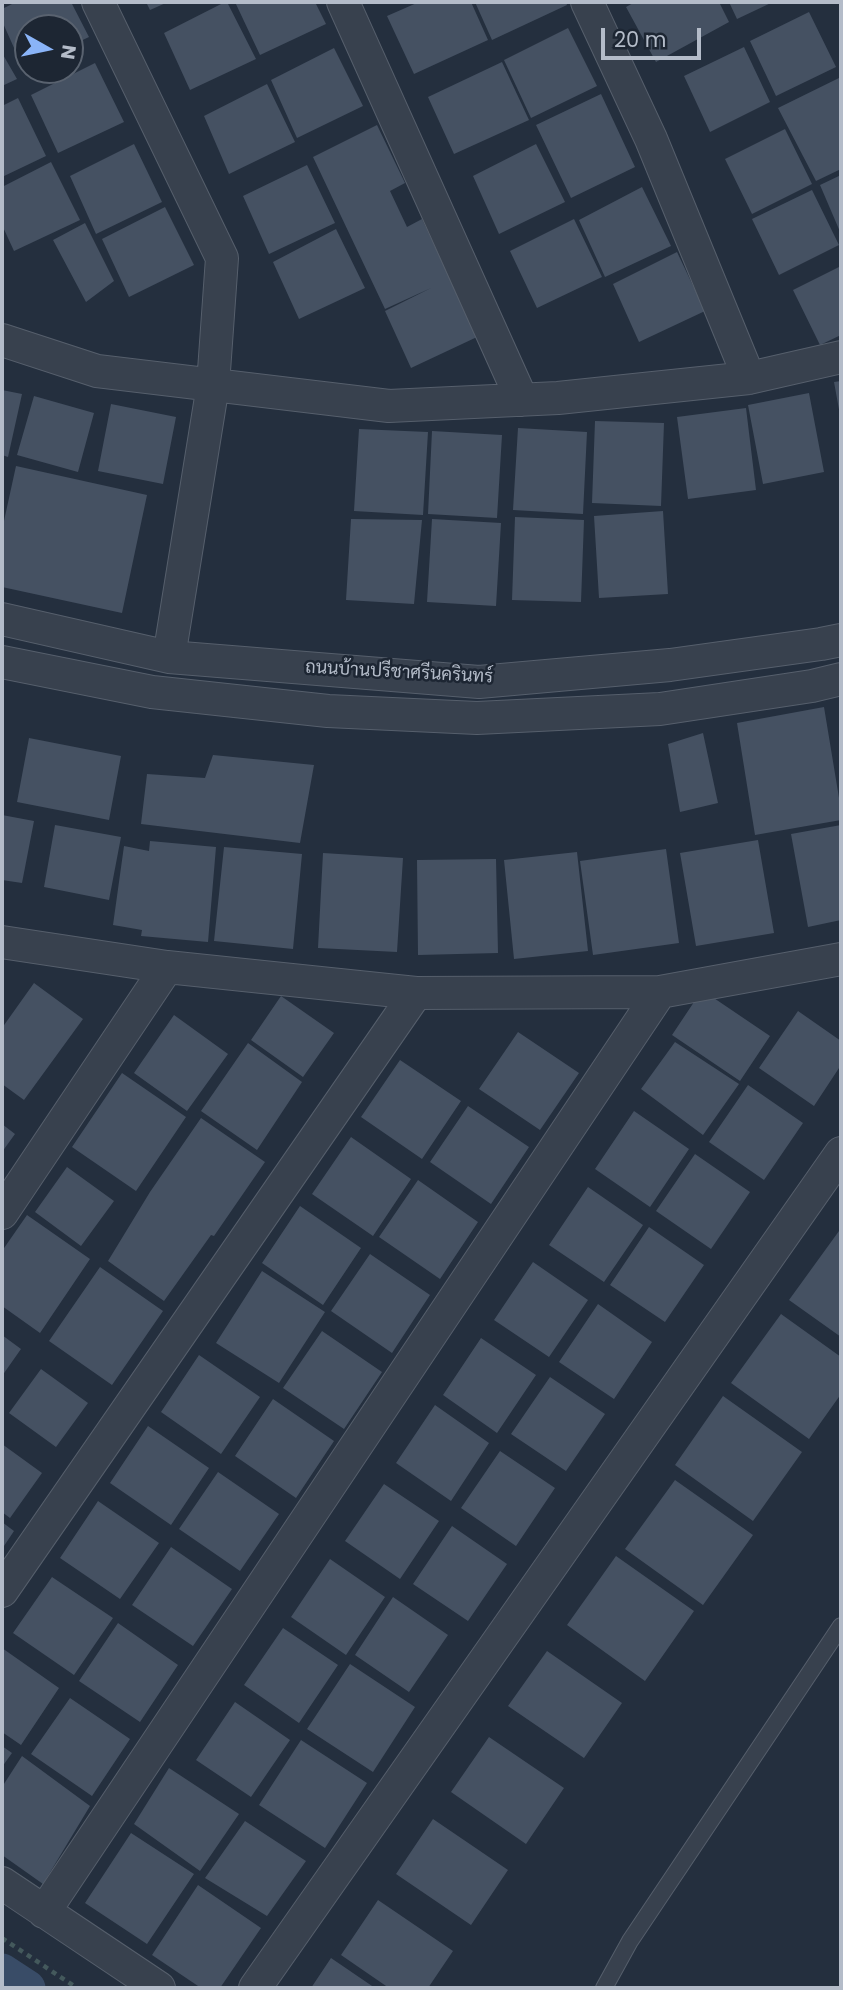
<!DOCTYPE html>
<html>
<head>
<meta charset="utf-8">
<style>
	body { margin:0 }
	#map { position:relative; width:843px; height:1990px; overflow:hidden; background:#242f3e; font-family:Poppins,sans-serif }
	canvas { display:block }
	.frame { position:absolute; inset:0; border:4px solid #b4bcc9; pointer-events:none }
	.north { position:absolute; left:14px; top:14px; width:70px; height:70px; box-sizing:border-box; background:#1d2633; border:2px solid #59626f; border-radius:50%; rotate:99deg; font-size:19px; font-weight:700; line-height:28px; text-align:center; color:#b4bcc9 }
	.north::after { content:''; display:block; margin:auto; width:24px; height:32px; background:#8ab4f8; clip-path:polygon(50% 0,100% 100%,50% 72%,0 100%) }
	.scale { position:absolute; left:601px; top:28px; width:100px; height:32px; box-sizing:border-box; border:4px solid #b4bcc9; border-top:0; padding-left:9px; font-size:21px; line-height:24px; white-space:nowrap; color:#b4bcc9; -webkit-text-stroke:5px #1d2633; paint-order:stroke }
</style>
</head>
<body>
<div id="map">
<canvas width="843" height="1990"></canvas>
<div class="frame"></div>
<div class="north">N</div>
<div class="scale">20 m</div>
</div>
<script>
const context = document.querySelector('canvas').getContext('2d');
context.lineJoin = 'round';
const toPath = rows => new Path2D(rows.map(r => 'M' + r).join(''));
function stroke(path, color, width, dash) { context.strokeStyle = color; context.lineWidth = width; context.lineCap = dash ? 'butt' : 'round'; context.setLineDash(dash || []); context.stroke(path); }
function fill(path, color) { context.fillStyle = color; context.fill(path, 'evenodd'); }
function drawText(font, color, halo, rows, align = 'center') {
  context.font = font + ' Poppins,Sarabun,sans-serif'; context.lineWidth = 5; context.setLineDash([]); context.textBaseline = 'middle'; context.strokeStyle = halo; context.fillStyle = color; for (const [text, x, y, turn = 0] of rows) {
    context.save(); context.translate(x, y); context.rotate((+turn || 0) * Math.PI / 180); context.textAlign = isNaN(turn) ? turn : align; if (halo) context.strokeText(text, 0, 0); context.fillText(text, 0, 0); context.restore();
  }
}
stroke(toPath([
	[2,1971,28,1988]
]), '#394c67', 35);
fill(toPath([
	[16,2,71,2,89,37,70,46,70,28,28,28,28,66,23,68,2,21,2,9],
	[146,2,168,2,150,10],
	[225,2,227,2,256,59,190,90,164,33],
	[235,2,315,2,326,24,260,55],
	[419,2,471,2,488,40,414,74,387,16],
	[475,2,566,2,567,5,492,40],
	[635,2,719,2,729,22,656,62,626,7],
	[729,2,773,2,737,19],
	[809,12,836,67,776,96,750,41],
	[568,28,597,86,531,118,504,60],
	[744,47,770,102,710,132,684,76],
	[334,48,363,106,297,138,271,80],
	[2,53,17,79,2,86],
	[502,62,529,120,454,154,428,97],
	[95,63,124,122,58,153,31,95],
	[841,77,841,169,816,181,778,108],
	[267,84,295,142,229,174,204,116],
	[601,94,635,167,571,198,536,125],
	[18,98,46,156,2,177,2,106],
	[377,125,405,183,390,191,407,227,422,219,477,337,411,368,385,311,431,288,385,309,313,157],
	[785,129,812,184,752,214,725,159],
	[134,144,162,202,96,234,70,176],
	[536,144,565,202,499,234,473,176],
	[51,162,80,220,14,251,2,225,2,187],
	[307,165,335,223,269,254,243,196],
	[841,175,841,234,820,185],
	[642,187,671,246,605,277,579,220],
	[812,190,839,245,779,275,752,219],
	[165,207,194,265,129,297,102,239],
	[574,219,602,277,537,308,510,251],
	[85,223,114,281,86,302,53,240],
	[336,229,365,288,299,319,273,262],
	[677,252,705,311,639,342,613,284],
	[841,266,841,335,820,345,793,290],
	[841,381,841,415,840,415,834,382],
	[2,390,22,394,8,457,2,455],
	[809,393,824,472,763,484,748,405],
	[34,396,94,413,78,472,17,455],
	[111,404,176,417,163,484,98,471],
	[746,408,756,490,688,499,677,417],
	[595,421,664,423,661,506,592,503],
	[518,428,587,432,583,514,513,510],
	[359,429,428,432,423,515,354,511],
	[432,431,502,435,497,518,428,514],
	[16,466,147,495,122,613,2,587,2,530],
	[663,511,668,594,599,598,594,516],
	[515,517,584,520,581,602,512,600],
	[351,519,422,520,414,604,346,600],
	[432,519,501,523,496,606,427,602],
	[824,707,841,810,841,820,755,835,737,723],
	[703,733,718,803,680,812,668,744],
	[29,738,121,756,109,820,17,802],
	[213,755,314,765,300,843,141,824,147,774,205,778],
	[2,815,34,821,22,883,2,880],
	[55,825,121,837,109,900,44,887],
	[841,825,841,920,808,927,791,834],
	[758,840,774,933,696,946,680,853],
	[150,841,216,847,208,942,141,936,142,930,113,925,124,846,149,851],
	[224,847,302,854,293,949,214,941],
	[666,849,679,943,593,955,580,861],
	[577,852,588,951,514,959,504,860],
	[323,853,403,858,397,952,318,948],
	[496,859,498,953,418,955,417,860],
	[34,983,83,1019,24,1100,2,1084,2,1028],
	[702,990,770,1036,740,1081,672,1035],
	[281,996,334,1033,303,1077,251,1040],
	[798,1011,841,1041,841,1065,814,1106,759,1068],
	[174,1015,228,1054,187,1111,134,1073],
	[518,1032,579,1073,540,1130,479,1089],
	[675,1042,739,1084,703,1135,641,1089],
	[248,1043,302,1082,257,1150,201,1111],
	[400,1060,461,1101,422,1159,361,1117],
	[122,1073,186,1117,136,1191,72,1147],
	[748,1085,803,1123,764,1180,709,1142],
	[468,1106,529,1147,491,1204,430,1162],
	[634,1111,689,1149,650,1207,595,1169],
	[201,1118,265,1162,214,1236,211,1235,164,1301,108,1261,150,1192],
	[2,1124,15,1134,2,1152],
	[351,1137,411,1179,373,1236,312,1194],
	[695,1154,750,1192,711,1249,656,1211],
	[67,1167,114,1201,81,1246,35,1212],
	[418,1180,478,1222,440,1279,379,1237],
	[588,1187,643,1225,604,1282,549,1245],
	[300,1206,361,1248,323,1305,262,1263],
	[27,1215,90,1259,40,1333,2,1306,2,1251],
	[649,1227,704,1265,665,1322,610,1285],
	[839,1231,841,1232,841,1337,789,1300],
	[370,1254,430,1295,392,1353,331,1311],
	[533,1262,588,1300,549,1357,494,1320],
	[100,1267,163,1311,112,1385,49,1341],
	[262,1271,325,1312,279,1383,216,1343],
	[598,1304,652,1342,614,1399,559,1362],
	[781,1314,841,1357,841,1394,809,1439,731,1383],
	[322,1331,382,1372,344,1429,283,1388],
	[2,1335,21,1349,2,1376],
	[481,1338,536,1375,497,1433,443,1395],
	[199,1355,260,1397,221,1454,161,1412],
	[41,1369,88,1403,56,1447,9,1413],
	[550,1377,605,1414,566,1471,511,1434],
	[723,1396,802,1452,753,1521,675,1465],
	[273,1399,334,1441,296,1498,235,1456],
	[435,1405,489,1443,451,1501,396,1463],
	[148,1426,209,1468,171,1525,110,1483],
	[2,1444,42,1473,10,1518,2,1512],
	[500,1451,555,1488,516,1546,461,1508],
	[218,1472,279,1514,240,1571,179,1529],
	[675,1480,753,1535,703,1605,625,1549],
	[384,1484,439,1521,400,1579,345,1541],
	[98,1501,159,1543,120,1599,60,1558],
	[2,1522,14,1531,2,1549],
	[452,1526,507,1564,468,1621,413,1584],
	[171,1547,232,1589,193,1646,132,1605],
	[616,1556,694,1611,645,1681,567,1625],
	[330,1559,385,1597,346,1655,291,1617],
	[52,1577,113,1618,74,1675,13,1633],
	[393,1597,448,1635,409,1692,355,1655],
	[118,1623,178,1665,140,1722,79,1681],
	[283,1628,338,1665,299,1723,244,1685],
	[2,1648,59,1688,21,1745,2,1732],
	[547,1651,622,1703,584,1758,508,1706],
	[350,1664,415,1707,373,1772,307,1729],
	[70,1698,130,1739,92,1796,31,1754],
	[235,1702,290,1740,251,1797,196,1760],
	[489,1737,564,1788,526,1844,451,1792],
	[301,1740,367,1783,325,1848,259,1805],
	[2,1746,12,1753,2,1767],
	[22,1756,90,1806,43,1884,2,1855,2,1787],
	[169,1768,239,1814,200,1871,134,1824],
	[433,1819,508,1870,471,1925,396,1874],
	[245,1821,306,1861,267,1916,205,1878],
	[131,1833,194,1874,147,1944,85,1903],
	[198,1885,261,1928,220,1988,201,1988,152,1955],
	[378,1900,453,1951,428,1988,389,1988,341,1955],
	[331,1958,375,1988,311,1988]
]), '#455162');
const service = toPath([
	[604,1988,630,1941,841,1626]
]);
const minor = toPath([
	[98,2,222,258,213,385,169,657],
	[343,2,522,400],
	[587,2,651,139,749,378],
	[2,340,97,371,389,406,558,398,749,378,841,357],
	[2,619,169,657,479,682,670,665,821,644,841,640],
	[2,662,152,692,328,711,477,718,660,709,812,686,841,679],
	[2,942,167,967,416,993,660,992,841,959],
	[2,1213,167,967],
	[2,1591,416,993],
	[2,1883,159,1988],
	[44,1912,660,992],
	[255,1988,841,1153]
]);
stroke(service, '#565f6c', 18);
stroke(minor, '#565f6c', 34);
stroke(toPath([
	[2,1938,77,1988]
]), '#44595c', 4.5, [5, 5]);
stroke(service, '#38414e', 16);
stroke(minor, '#38414e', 32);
drawText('18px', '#b4bcc9', '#1d2633', [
	["ถนนบ้านปรีชาศรีนครินทร์",399,673,3]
]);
</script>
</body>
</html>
